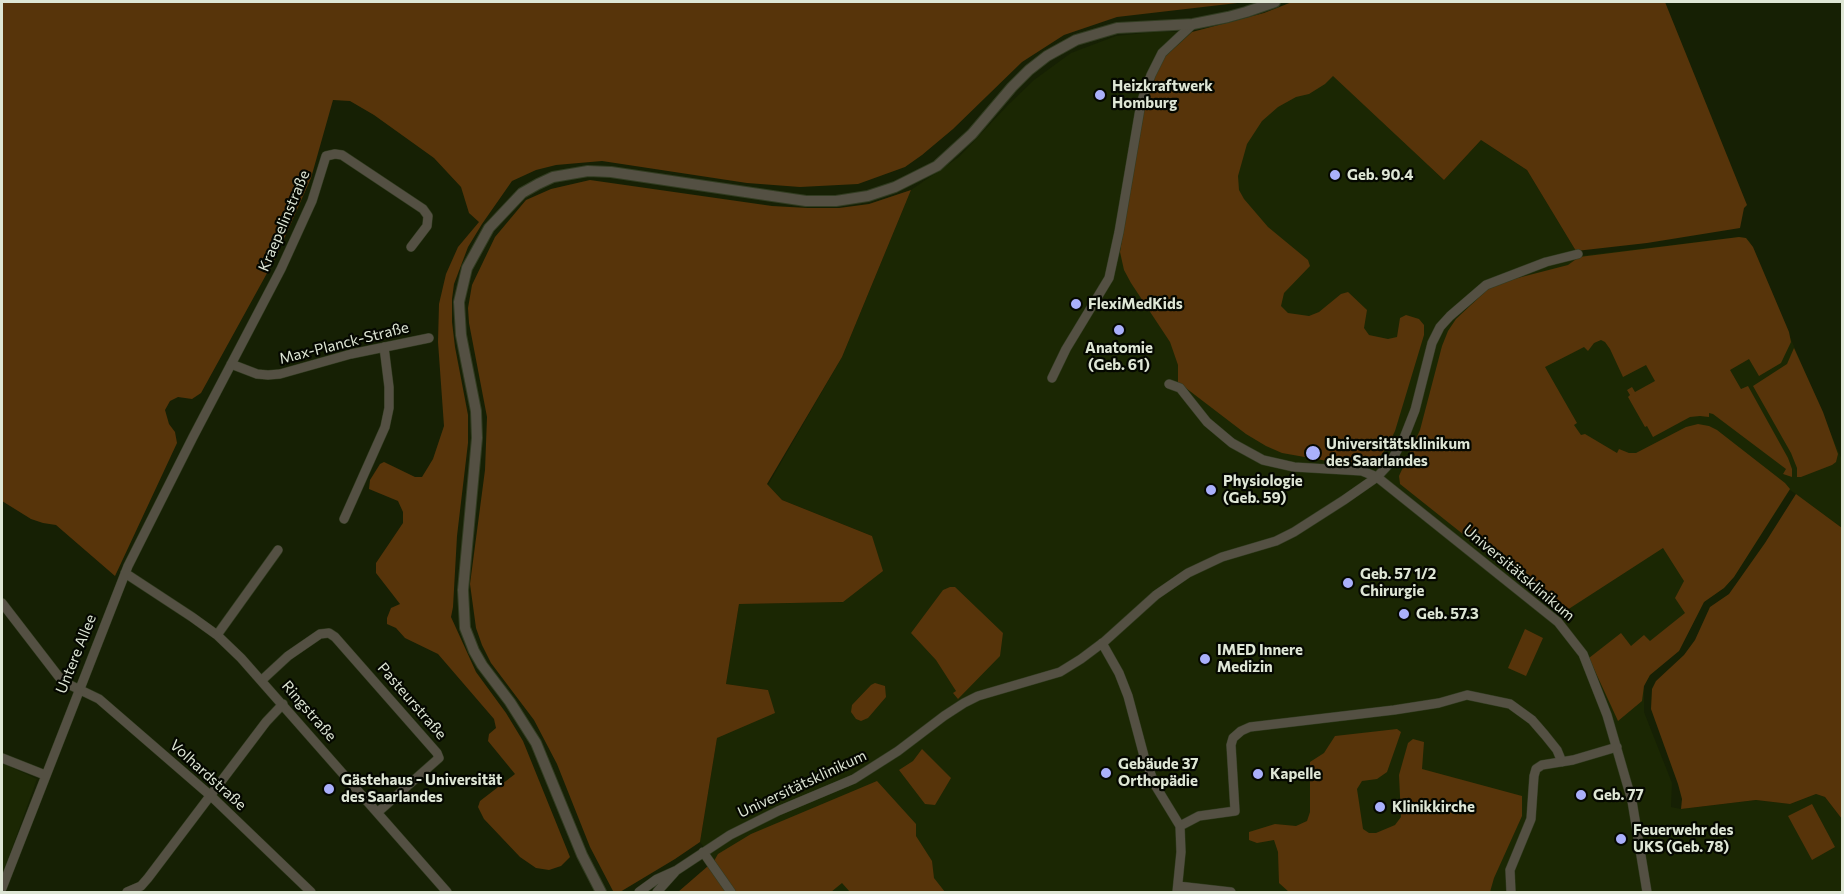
<!DOCTYPE html>
<html>
<head>
<meta charset="utf-8">
<style>
	body { margin:0 }
	#map { position:relative; width:1844px; height:894px; overflow:hidden; background:#162004; font-family:Commissioner,sans-serif }
	canvas { display:block }
	.frame { position:absolute; inset:0; border:3px solid #dee6d5; pointer-events:none }
</style>
</head>
<body>
<div id="map">
<canvas width="1844" height="894"></canvas>
<div class="frame"></div>
</div>
<script>
const context = document.querySelector('canvas').getContext('2d');
context.lineJoin = 'round';
function fill(path, color) { context.fillStyle = color; context.fill(path, 'evenodd'); }
const toPath = rows => new Path2D(rows.map(r => 'M' + r).join(''));
function stroke(path, color, width, dash) { context.strokeStyle = color; context.lineWidth = width; context.lineCap = dash ? 'butt' : 'round'; context.setLineDash(dash || []); context.stroke(path); }
function drawText(font, color, halo, rows, align = 'center') {
  context.font = font + ' Commissioner,sans-serif'; context.lineWidth = 4.5; context.setLineDash([]); context.textBaseline = 'middle'; context.strokeStyle = halo; context.fillStyle = color; for (const [text, x, y, turn = 0] of rows) {
    context.save(); context.translate(x, y); context.rotate((+turn || 0) * Math.PI / 180); context.textAlign = isNaN(turn) ? turn : align; if (halo) context.strokeText(text, 0, 0); context.fillText(text, 0, 0); context.restore();
  }
}
fill(toPath([
	[1264,13,1333,75,1444,180,1481,140,1527,170,1579,256,1739,237,1746,238,1750,242,1842,460,1842,528,1790,490,1734,577,1724,588,1704,602,1679,651,1650,675,1644,686,1644,712,1672,783,1671,807,1681,809,1756,800,1790,804,1816,794,1825,797,1842,819,1842,892,726,892,714,861,700,842,717,738,768,690,726,684,739,604,843,602,872,536,782,500,768,485,842,357,911,190,959,157,1008,105,1034,80,1071,53,1116,36,1155,32,1192,32],
	[2,763,37,779,2,876]
]), '#1b2703');
fill(toPath([
	[2,2,1246,2,1117,17,1064,35,1022,62,953,129,922,155,905,167,858,184,800,187,747,183,602,161,556,165,536,170,512,181,482,224,468,247,454,284,452,299,452,322,455,347,468,415,468,443,457,536,453,607,451,617,476,672,506,713,523,741,570,857,561,866,549,870,536,868,520,857,484,819,478,807,480,801,515,774,488,741,489,734,496,728,494,719,438,654,405,638,396,628,387,624,387,618,391,608,400,604,376,573,376,563,403,523,403,512,398,501,369,489,370,480,380,464,384,462,415,477,422,477,433,459,444,426,438,342,439,304,446,274,458,247,479,222,469,213,461,187,434,158,374,115,350,101,333,100,311,178,277,255,201,393,192,399,178,397,170,401,165,410,169,424,175,432,177,443,115,576,56,525,43,523,31,519,2,501],
	[1292,2,1665,2,1747,205,1744,208,1740,228,1647,243,1576,251,1527,170,1481,140,1444,180,1333,76,1325,84,1309,94,1296,97,1278,107,1262,121,1247,144,1238,176,1239,190,1244,199,1268,227,1308,260,1310,266,1284,293,1281,306,1288,313,1309,316,1319,312,1341,294,1348,292,1367,310,1364,328,1369,335,1388,339,1397,337,1400,318,1406,315,1419,319,1424,325,1424,335,1395,431,1387,447,1376,462,1366,466,1350,465,1282,453,1266,446,1246,434,1178,382,1178,365,1170,342,1131,283,1124,270,1120,252,1144,103,1159,62,1192,32,1264,13],
	[590,180,772,206,808,208,839,208,869,204,911,190,842,357,767,484,782,500,872,536,883,571,843,602,739,604,726,684,768,690,775,713,717,738,700,842,675,859,620,892,613,891,590,847,557,764,534,720,491,663,482,645,476,628,470,584,485,470,487,417,469,323,468,308,472,285,495,237,526,200,551,189],
	[1739,237,1746,238,1753,247,1789,332,1791,342,1781,363,1759,376,1749,359,1730,370,1741,389,1748,386,1788,458,1792,469,1792,477,1783,474,1786,469,1713,414,1709,413,1709,417,1700,416,1690,417,1653,437,1647,426,1645,427,1628,397,1630,395,1627,390,1632,387,1635,392,1655,381,1646,365,1623,377,1610,349,1605,342,1601,340,1594,343,1588,351,1584,347,1545,367,1577,423,1574,425,1581,435,1585,434,1617,453,1619,449,1629,453,1636,453,1686,427,1698,424,1709,426,1717,430,1785,483,1790,489,1734,577,1724,588,1704,602,1679,651,1650,675,1644,686,1642,701,1618,721,1589,658,1621,633,1631,646,1644,635,1650,641,1685,613,1675,598,1684,581,1663,548,1564,612,1557,609,1400,484,1399,476,1420,430,1442,346,1448,331,1456,319,1488,289,1506,281,1568,265,1579,257],
	[1794,348,1823,412,1838,454,1836,462,1832,465,1801,477,1797,477,1797,468,1791,453,1753,386,1787,364],
	[1796,494,1842,528,1842,819,1825,797,1816,794,1790,804,1756,800,1681,809,1682,799,1678,784,1651,709,1652,689,1656,681,1684,655,1695,640,1710,607,1729,594,1765,543],
	[950,587,955,587,1003,633,1000,656,958,699,953,693,956,691,936,660,911,633,943,590],
	[1525,629,1543,638,1526,676,1508,668],
	[875,683,885,686,886,697,868,718,861,721,856,719,851,712,852,705,871,685],
	[1397,729,1401,732,1387,772,1377,779,1362,781,1357,789,1363,829,1369,833,1376,833,1395,825,1401,817,1399,775,1408,743,1413,739,1424,742,1422,769,1522,796,1522,816,1494,878,1490,892,1289,892,1279,883,1278,852,1274,840,1257,843,1249,840,1249,832,1275,824,1296,826,1307,821,1310,812,1310,762,1324,753,1335,736],
	[922,749,951,778,935,805,925,804,899,770,913,761],
	[877,781,916,824,916,836,932,861,934,878,945,892,850,892,842,883,831,892,735,892,714,861,718,854,751,834],
	[1812,804,1835,847,1812,860,1788,816],
	[708,866,726,892,678,892]
]), '#57340a');
const minor = toPath([
	[231,364,257,374,268,375,280,374,351,354,429,338],
	[1052,378,1066,349,1109,278,1119,232,1141,103,1151,75,1162,53,1193,24],
	[1169,384,1180,388,1207,422,1232,443,1263,460,1294,467,1362,471,1377,477,1558,622,1583,654,1607,715,1632,801,1647,892],
	[344,519,385,427,389,408,389,387,384,347],
	[125,573,192,617,217,635,241,658,447,892],
	[2,603,59,677,70,685,99,699,211,796,311,892],
	[217,635,278,550],
	[1102,643,1119,673,1128,696,1144,756,1155,785,1180,826,1181,852,1177,892],
	[262,680,288,656,320,634,329,633,335,637,437,753,439,758,378,812],
	[2,758,45,775],
	[1180,826,1199,816,1235,811,1231,745,1233,738,1241,731,1250,727,1394,710,1439,703,1467,695,1510,704,1532,720,1545,735,1557,750,1562,762],
	[703,852,731,892],
	[1178,886,1231,892],
	[2,888,128,566,193,437,281,269,312,201,326,156,335,154,342,155,423,209,428,216,427,226,411,247],
	[127,892,141,886,148,878,266,722,283,704],
	[639,892,657,879,677,870,730,835,778,811,854,779,898,751,944,716,964,703,978,696,1060,672,1081,659,1105,641,1156,595,1188,573,1222,557,1276,541,1294,532,1344,500,1377,477,1390,463,1404,438,1415,410,1432,343,1440,327,1450,316,1486,285,1546,262,1578,254],
	[657,892,675,872],
	[1511,892,1510,870,1531,819,1534,776,1536,769,1542,765,1573,760,1617,747]
]);
const tertiary = toPath([
	[601,892,582,855,536,743,510,702,482,665,474,651,465,628,463,590,477,438,476,411,461,335,459,302,467,268,489,228,522,193,538,184,553,177,588,171,611,172,806,201,836,201,868,196,895,187,937,166,972,134,1012,87,1029,70,1047,56,1076,40,1117,28,1193,24,1228,17,1246,12,1275,2]
]);
stroke(minor, '#323c21', 10);
stroke(tertiary, '#323c21', 12);
stroke(minor, '#545043', 9);
stroke(tertiary, '#545043', 10);
for (const [x, y, r, color] of [
	[1100,95,6,"#aab0fb"],
	[1335,175,6,"#aab0fb"],
	[1076,304,6,"#aab0fb"],
	[1119,330,6,"#aab0fb"],
	[1313,453,8,"#aab0fb"],
	[1211,490,6,"#aab0fb"],
	[1348,583,6,"#aab0fb"],
	[1404,614,6,"#aab0fb"],
	[1205,659,6,"#aab0fb"],
	[1106,773,6,"#aab0fb"],
	[1258,774,6,"#aab0fb"],
	[329,789,6,"#aab0fb"],
	[1581,795,6,"#aab0fb"],
	[1380,807,6,"#aab0fb"],
	[1621,839,6,"#aab0fb"]
]) { const dot = new Path2D(); dot.arc(x, y, r, 0, 2 * Math.PI); context.fillStyle = color; context.fill(dot); stroke(dot, '#050801', 2); }
drawText('bold 15px', '#dee6d5', '#050801', [
	["Heizkraftwerk",1112,86],
	["Homburg",1112,103],
	["Geb. 90.4",1347,175],
	["FlexiMedKids",1088,304],
	["Anatomie",1119,348,"center"],
	["(Geb. 61)",1119,365,"center"],
	["Universitätsklinikum",1326,444],
	["des Saarlandes",1326,461],
	["Physiologie",1223,481],
	["(Geb. 59)",1223,498],
	["Geb. 57 1/2",1360,574],
	["Chirurgie",1360,591],
	["Geb. 57.3",1416,614],
	["IMED Innere",1217,650],
	["Medizin",1217,667],
	["Gebäude 37",1118,764],
	["Orthopädie",1118,781],
	["Kapelle",1270,774],
	["Gästehaus - Universität",341,780],
	["des Saarlandes",341,797],
	["Geb. 77",1593,795],
	["Klinikkirche",1392,807],
	["Feuerwehr des",1633,830],
	["UKS (Geb. 78)",1633,847]
], 'left');
drawText('15px', '#dee6d5', '#050801', [
	["Kraepelinstraße",284,221,-67],
	["Max-Planck-Straße",344,343,-14],
	["Universitätsklinikum",1519,573,40],
	["Untere Allee",76,654,-68],
	["Pasteurstraße",412,701,49],
	["Ringstraße",309,711,49],
	["Volhardstraße",208,775,42],
	["Universitätsklinikum",802,784,-25]
]);
</script>
</body>
</html>
